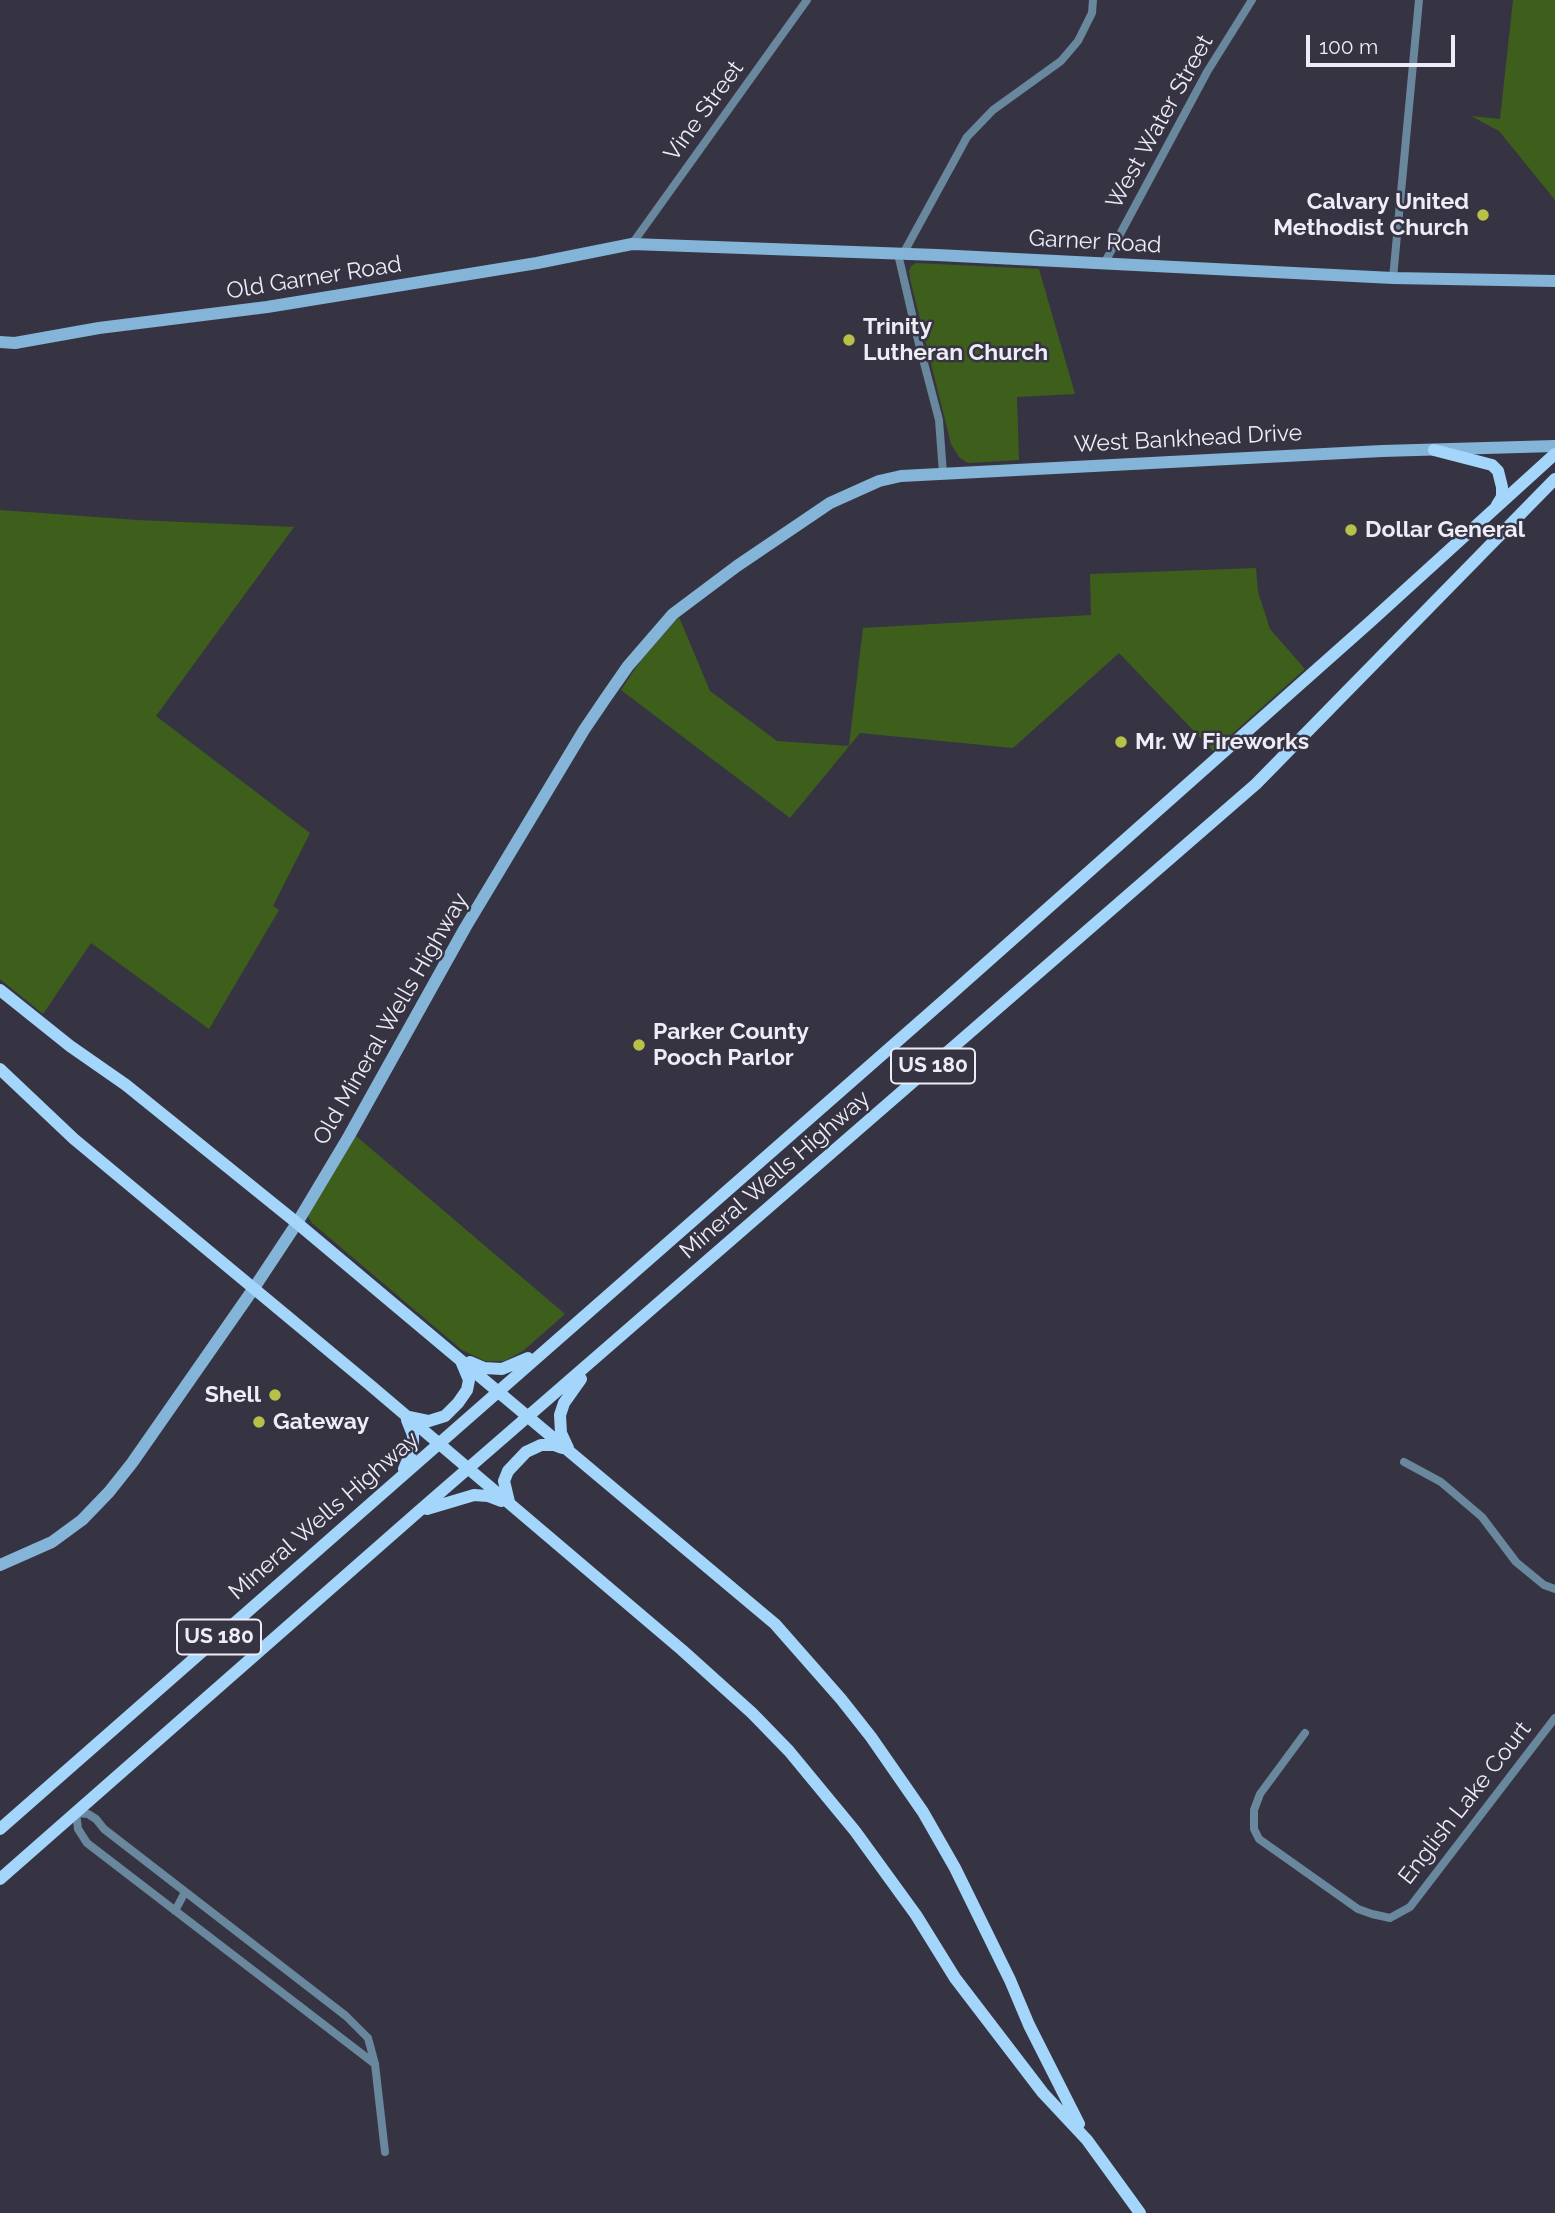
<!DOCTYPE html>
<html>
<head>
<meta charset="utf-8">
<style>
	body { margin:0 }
	#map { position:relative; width:1555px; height:2213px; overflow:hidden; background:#363442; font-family:Raleway,sans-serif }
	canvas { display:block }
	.scale { position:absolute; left:1306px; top:35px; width:149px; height:32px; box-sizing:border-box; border:4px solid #eeecf6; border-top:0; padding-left:9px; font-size:21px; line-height:24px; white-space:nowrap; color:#eeecf6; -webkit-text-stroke:5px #363442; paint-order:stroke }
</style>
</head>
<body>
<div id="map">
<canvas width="1555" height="2213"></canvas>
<div class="scale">100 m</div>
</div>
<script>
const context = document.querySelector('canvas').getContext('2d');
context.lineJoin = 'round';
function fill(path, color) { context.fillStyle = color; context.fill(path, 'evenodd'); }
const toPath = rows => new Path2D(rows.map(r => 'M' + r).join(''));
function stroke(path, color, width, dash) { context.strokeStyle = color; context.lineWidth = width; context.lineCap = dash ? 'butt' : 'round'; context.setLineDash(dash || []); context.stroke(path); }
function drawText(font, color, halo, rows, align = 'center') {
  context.font = font + ' Raleway,sans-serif'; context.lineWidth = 5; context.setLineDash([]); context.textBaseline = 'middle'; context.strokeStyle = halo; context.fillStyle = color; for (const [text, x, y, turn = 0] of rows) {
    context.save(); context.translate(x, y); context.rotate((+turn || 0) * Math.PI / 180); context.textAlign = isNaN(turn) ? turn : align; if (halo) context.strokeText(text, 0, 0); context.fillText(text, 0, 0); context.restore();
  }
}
fill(toPath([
	[1513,0,1555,0,1555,200,1499,131,1471,116,1500,119],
	[916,263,1039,269,1075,394,1017,397,1019,460,968,463,959,457,951,444,910,279,909,271,911,266],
	[0,510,137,520,294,527,156,716,310,833,273,906,279,910,209,1029,91,943,43,1014,0,979],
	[1256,568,1258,592,1270,629,1305,669,1213,751,1119,653,1013,748,860,733,790,818,621,690,641,660,679,617,710,691,777,741,849,746,863,628,1091,615,1090,574],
	[356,1136,565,1314,523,1351,504,1361,485,1361,462,1350,312,1223,308,1217,309,1210]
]), '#3e5f1b');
stroke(toPath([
	[632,244,807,0],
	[898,254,918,340,939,420,943,473],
	[903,254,967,137,993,110,1061,61,1078,41,1092,13,1093,0],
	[1104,264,1207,72,1252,0],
	[1393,278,1419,0],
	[1404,1462,1441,1482,1482,1517,1516,1562,1544,1585,1555,1589],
	[1305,1733,1260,1794,1254,1810,1254,1829,1259,1839,1358,1909,1372,1914,1390,1918,1410,1907,1555,1718],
	[175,1911,185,1892],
	[375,2064,87,1843,78,1829,76,1813,88,1814,96,1819,104,1829,346,2016,368,2038,375,2064,385,2152]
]), '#69879d', 8);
stroke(toPath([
	[0,342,15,343,99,328,267,307,537,263,632,244,937,255,1393,278,1555,281],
	[0,1565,52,1542,82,1520,109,1492,132,1463,254,1288,297,1223,349,1136,465,928,584,730,605,699,628,666,673,614,737,566,830,503,879,481,901,476,1382,451,1555,446]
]), '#84b4d7', 12);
stroke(toPath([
	[1434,450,1492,465,1498,471,1502,487,1502,497,1497,505],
	[0,990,70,1046,126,1085,297,1223,775,1624,841,1699,871,1737,923,1812,955,1868,1010,1980,1029,2025,1079,2124],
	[0,1069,74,1139,370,1385,682,1650,752,1713,789,1751,855,1831,916,1915,955,1978,1043,2093,1087,2140,1140,2213],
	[470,1362,484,1368,502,1369,528,1358],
	[410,1417,429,1421,445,1416,458,1403,467,1390,469,1380,461,1361],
	[568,1448,561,1433,560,1415,564,1403,581,1379],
	[404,1469,413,1447,413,1435,407,1420],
	[509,1502,504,1481,508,1471,526,1452,541,1445,554,1445,562,1448],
	[427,1509,474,1495,488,1496,501,1501],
	[0,1829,949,996,1370,622,1555,454],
	[0,1879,419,1511,1256,784,1555,479]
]), '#a4d5fa', 12);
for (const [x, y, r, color] of [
	[1483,215,7,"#b8c147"],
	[849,340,7,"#b8c147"],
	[1351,530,7,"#b8c147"],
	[1121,742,7,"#b8c147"],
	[639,1045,7,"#b8c147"],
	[275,1395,7,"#b8c147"],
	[259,1422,7,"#b8c147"]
]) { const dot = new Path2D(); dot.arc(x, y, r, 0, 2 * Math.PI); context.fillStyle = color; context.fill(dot); stroke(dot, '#363442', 2.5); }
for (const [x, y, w] of [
	[933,1066,84],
	[219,1637,84]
]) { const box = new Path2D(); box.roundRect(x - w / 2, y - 17.5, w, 35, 5); context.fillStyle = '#363442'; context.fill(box); stroke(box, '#eeecf6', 2); }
drawText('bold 21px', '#eeecf6', null, [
	["US 180",933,1066],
	["US 180",219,1637]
]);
drawText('23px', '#eeecf6', '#363442', [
	["Vine Street",704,111,-54],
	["West Water Street",1160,122,-61],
	["Garner Road",1095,242,3],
	["Old Garner Road",314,278,-9],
	["West Bankhead Drive",1188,439,-3],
	["Old Mineral Wells Highway",391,1019,-60],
	["Mineral Wells Highway",775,1175,-41],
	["Mineral Wells Highway",324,1516,-41],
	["English Lake Court",1465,1803,-52]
]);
drawText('bold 23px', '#eeecf6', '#363442', [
	["Calvary United",1469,202,"right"],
	["Methodist Church",1469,228,"right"],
	["Trinity",863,327],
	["Lutheran Church",863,353],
	["Dollar General",1365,530],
	["Mr. W Fireworks",1135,742],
	["Parker County",653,1032],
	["Pooch Parlor",653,1058],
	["Shell",261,1395,"right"],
	["Gateway",273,1422]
], 'left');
</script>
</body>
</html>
